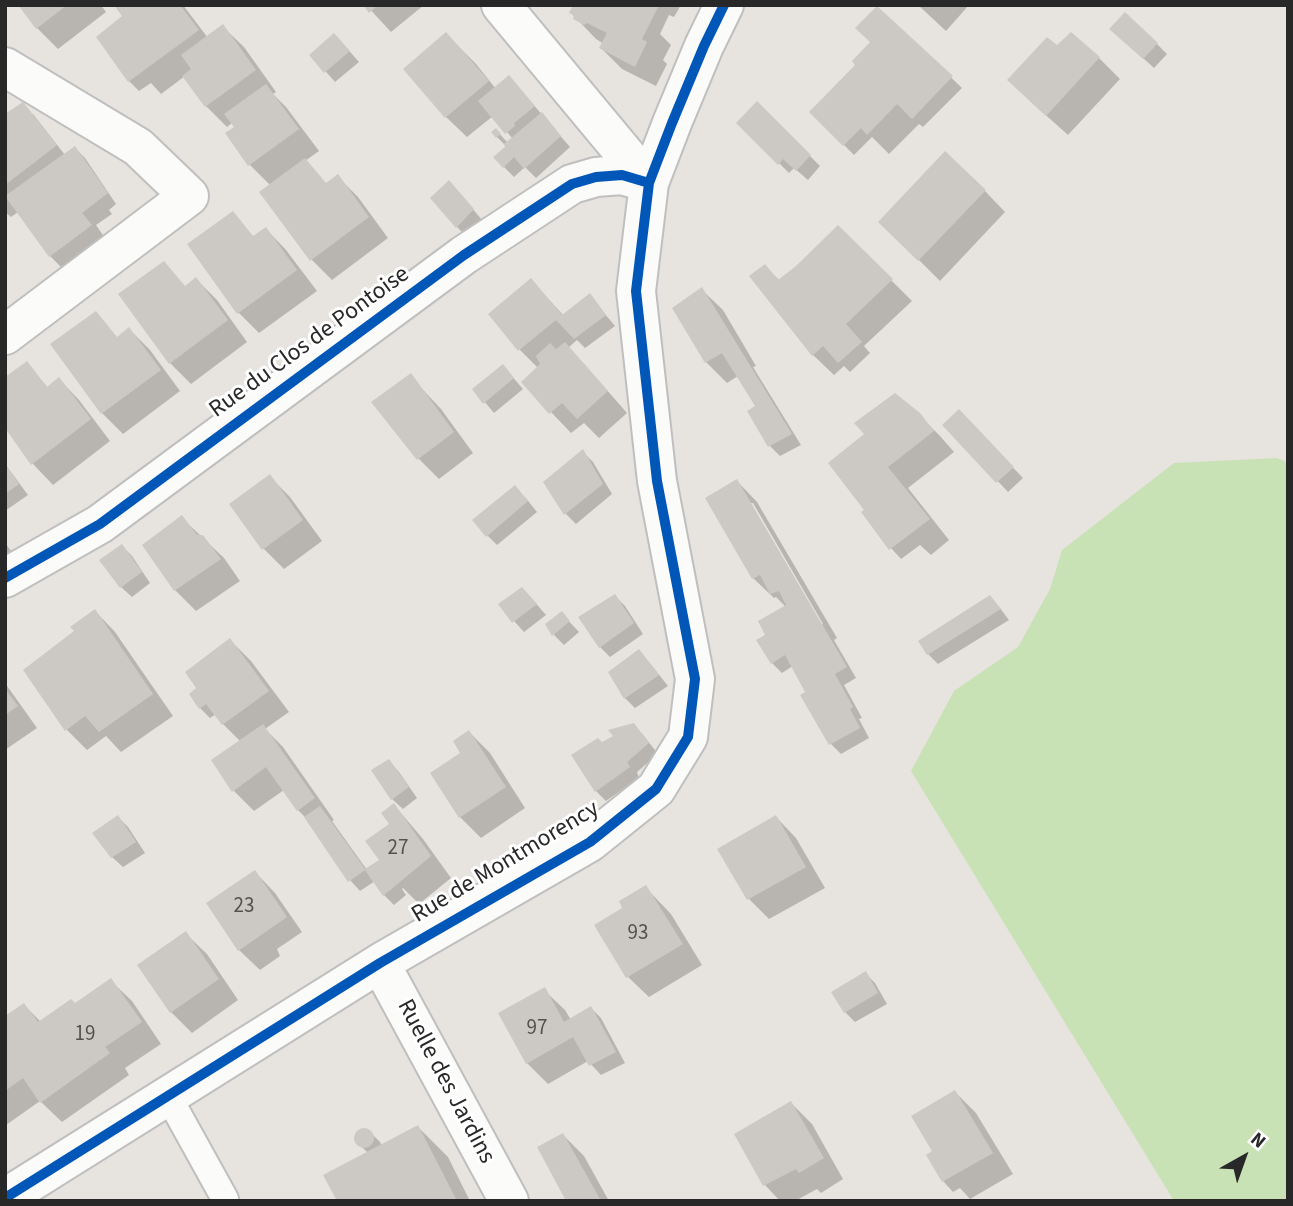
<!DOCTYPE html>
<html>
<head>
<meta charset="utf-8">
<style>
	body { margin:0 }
	#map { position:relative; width:1293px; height:1206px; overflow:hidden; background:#e7e3de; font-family:"Source Sans 3",sans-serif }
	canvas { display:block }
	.frame { position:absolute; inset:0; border:7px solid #282828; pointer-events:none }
	.north { position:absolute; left:1209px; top:1122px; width:70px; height:70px; -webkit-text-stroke:5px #fff; paint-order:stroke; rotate:40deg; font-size:19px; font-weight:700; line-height:28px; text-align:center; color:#282828 }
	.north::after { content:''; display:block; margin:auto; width:24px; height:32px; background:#282828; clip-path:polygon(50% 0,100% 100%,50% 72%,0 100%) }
</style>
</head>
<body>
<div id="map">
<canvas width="1293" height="1206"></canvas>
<div class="frame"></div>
<div class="north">N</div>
</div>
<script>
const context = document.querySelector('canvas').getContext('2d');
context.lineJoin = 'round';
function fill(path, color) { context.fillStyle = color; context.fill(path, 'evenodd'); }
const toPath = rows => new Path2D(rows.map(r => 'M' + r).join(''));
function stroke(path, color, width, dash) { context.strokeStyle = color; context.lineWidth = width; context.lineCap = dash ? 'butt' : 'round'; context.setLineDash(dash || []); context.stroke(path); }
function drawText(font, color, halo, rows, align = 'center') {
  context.font = font + ' "Source Sans 3",sans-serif'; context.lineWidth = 6; context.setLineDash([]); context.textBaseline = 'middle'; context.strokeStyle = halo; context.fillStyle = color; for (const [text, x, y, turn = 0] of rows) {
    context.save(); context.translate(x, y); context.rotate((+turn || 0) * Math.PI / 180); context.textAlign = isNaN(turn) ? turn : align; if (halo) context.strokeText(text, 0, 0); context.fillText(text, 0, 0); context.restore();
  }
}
fill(toPath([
	[1277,458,1288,463,1288,1201,1174,1201,911,771,954,691,1018,647,1050,589,1062,550,1174,463]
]), '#c8e2b6');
fill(toPath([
	[21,5,101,5,106,12,58,49,37,28],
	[116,5,183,5,208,38,223,27,244,47,276,92,273,94,286,107,319,151,305,161,326,185,337,176,358,197,388,238,332,280,311,259,270,185,250,165,242,137,233,122,227,127,206,106,185,76,161,94,151,83,139,91,129,81,124,17],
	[366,5,424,5,391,32],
	[624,5,681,5,674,17,669,15,660,34,671,45,663,60,667,64,656,86,622,69,601,48,604,44,596,39,571,13],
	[918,5,969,5,946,31],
	[446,34,476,64,496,89,519,88,570,147,536,178,525,167,514,177,504,167,507,147,497,137,496,130,508,143,513,139,493,116,467,137,446,117],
	[1122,39,1157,44,1167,54,1154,68],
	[344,45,359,62,335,82,311,55],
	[1057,47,1099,58,1120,79,1068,135,1030,101],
	[930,57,962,88,923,127,919,124,889,154,872,137,854,155,811,112,858,65],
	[757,103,820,166,808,180,794,168,789,173,739,123],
	[33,114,65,155,75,148,85,158,116,204,109,210,112,214,96,225,111,247,71,277,50,256,18,212,11,217,5,212,5,116],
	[985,191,1005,212,940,281,881,222],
	[459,193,483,221,467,237,457,227],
	[838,227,912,301,864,346,870,353,850,372,844,366,834,375,813,355,765,266,780,281,797,268],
	[266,229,286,250,317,291,259,333,238,312,254,238],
	[196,279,217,300,247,342,191,384,170,363,186,287],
	[531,280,564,316,589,295,615,326,585,348,577,340,568,348,585,365,627,413,599,438,584,423,571,433,551,412,538,368,520,350],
	[702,290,723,310,756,366,753,367,801,445,780,456,770,446,757,406,738,376,727,383,706,362],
	[129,329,150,350,180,391,123,434,102,413,117,338],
	[27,363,48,388,59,379,79,400,110,441,53,485,33,464,5,425],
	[503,366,523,389,494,413,474,389],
	[410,376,441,409,473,453,439,479,418,458],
	[959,411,1023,478,1008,492,945,425],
	[918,414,940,436,954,452,908,488,949,540,931,555,920,545,901,559,882,538,867,510,830,463],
	[583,452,593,462,612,494,576,524,566,514],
	[5,464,28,495,5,511],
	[269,476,290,497,322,541,284,569,263,548],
	[737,481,757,502,837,638,834,640,856,678,844,685,862,718,859,719,869,738,841,754,831,744,808,692,793,666,782,673,772,663,767,636,786,607,776,597,774,598,753,578],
	[749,503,753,503,823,624,820,626],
	[525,497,537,512,497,545,487,535],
	[182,518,224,558,240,581,196,611,175,590],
	[5,543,12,552,5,557],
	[122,546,132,556,150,583,132,597,121,587],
	[615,596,625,606,643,634,610,657,600,647],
	[532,599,546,615,524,632,514,621],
	[1000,608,1009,620,938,664,928,654],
	[95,611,115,632,173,716,121,752,106,736,87,750,66,729,76,631],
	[562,614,579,632,564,645,554,635],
	[230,640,251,661,289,712,265,729,283,747,334,820,332,821,367,870,379,862,393,825,394,805,423,839,451,878,419,904,403,888,402,889,406,895,394,905,384,895,375,881,360,891,350,880,308,820,298,810,284,790,254,811,234,791,241,742,223,724,216,714,210,718,200,708,199,689],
	[639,651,649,662,668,686,635,708,625,698],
	[5,683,37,728,5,750],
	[634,725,644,736,658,754,637,772,639,778,606,801,596,791,602,745],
	[469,732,490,753,525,808,481,838,460,817,462,753],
	[389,761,399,772,417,798,403,809,392,799],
	[118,817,128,827,145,853,123,867,112,857],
	[776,817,796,838,825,888,769,919,749,899],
	[255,872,275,893,302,932,277,949,280,956,260,970,239,950],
	[646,888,671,914,702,965,649,997,628,977],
	[186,934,207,954,238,1000,192,1033,171,1012],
	[865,973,875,983,887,1004,855,1022,845,1012],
	[111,981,132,1001,161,1044,125,1068,129,1075,62,1122,40,1101,6,1125,5,1018,24,1005,41,1022,75,1005],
	[544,990,565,1010,571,1020,591,1008,601,1018,625,1063,601,1075,588,1061,548,1084,527,1063],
	[955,1092,976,1113,1013,1174,970,1199,960,1188,953,1192,943,1181,934,1152],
	[791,1103,812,1124,843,1179,821,1193,817,1189,795,1201,780,1201,765,1185],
	[418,1127,448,1157,470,1201,338,1201,368,1153,359,1144,357,1138,358,1134,364,1130,369,1131,380,1142,382,1146],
	[563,1135,584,1156,609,1201,568,1201]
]), '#0003');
fill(toPath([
	[18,5,67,5,36,29],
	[114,5,180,5,199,30,128,82,96,37,122,16],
	[363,5,378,5,369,13],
	[573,5,659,5,642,39,647,42,635,67,599,48,607,33,587,23,584,25,573,19,574,15,569,13],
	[877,6,953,76,912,119,897,104,867,135,861,128,843,146,809,112,855,65,852,61,870,42,855,28],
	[1125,12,1158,43,1143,59,1109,29],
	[223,24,256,70,205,107,182,76,191,69,181,55],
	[446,32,489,81,445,118,403,69],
	[1071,32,1100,57,1046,116,1007,80,1047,37,1057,45],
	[334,33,350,51,324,73,309,55],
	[509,75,535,106,514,123,515,126,505,134,478,101],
	[266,84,299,129,248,166,225,133,234,127,224,114],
	[757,101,811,155,796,171,783,159,778,165,736,123],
	[23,102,57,145,5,185,5,114],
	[542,112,561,136,524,169,514,157,503,168,493,157,505,147,504,144],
	[496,128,501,134,496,138,491,132],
	[75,146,108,193,82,213,92,225,49,257,5,196],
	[945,151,986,190,918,261,878,222],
	[305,158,326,183,338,174,369,217,310,261,259,192],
	[449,180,474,209,456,228,430,198],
	[233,211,253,236,266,227,297,270,237,314,187,244],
	[838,225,893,279,846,324,862,342,838,363,823,346,812,356,749,276,765,264,778,280,796,266],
	[164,261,185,286,196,277,228,320,169,364,118,294],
	[531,278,562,315,590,293,606,315,574,339,556,320,518,351,488,314],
	[702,287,792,434,768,447,747,411,755,406,722,353,705,363,672,308],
	[96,311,117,337,129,327,161,370,101,414,50,344],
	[565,342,608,391,577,419,562,403,549,414,521,382,540,364,536,356,550,343,556,349],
	[27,361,47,387,59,377,91,419,31,465,5,428,5,377],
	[503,364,514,378,483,404,472,389],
	[411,373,454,432,417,460,371,402],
	[895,393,920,413,934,431,888,467,930,519,889,550,861,512,864,510,828,463,864,434,854,423],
	[959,409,1014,467,996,483,942,425],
	[583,449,603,484,564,515,543,482],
	[5,464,19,484,5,494],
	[270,474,303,520,262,550,229,504],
	[737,479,847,667,835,674,853,707,850,709,860,728,829,745,800,695,805,692,785,655,771,664,756,640,765,635,758,621,786,605,779,591,770,594,760,575,752,579,705,498],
	[515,485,528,501,486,537,472,520],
	[182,515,197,535,203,535,221,559,174,591,142,545],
	[122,544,142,572,120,588,99,560],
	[522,587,537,604,512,623,498,604],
	[615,594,634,623,599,648,578,617],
	[990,595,1001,609,927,655,918,641],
	[95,609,153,694,99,732,85,716,65,731,23,670,74,631,70,627],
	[562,611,570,621,552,636,545,624],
	[230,638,269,691,222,725,206,704,199,709,189,694,196,688,185,672],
	[639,649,659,675,624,699,608,672],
	[5,689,18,706,5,715],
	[634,723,649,743,627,762,630,767,595,792,571,755,598,738,602,742,613,736,608,730],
	[263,724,315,798,297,811,266,767,232,792,211,760],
	[469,730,506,787,459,818,430,773,460,753,453,741],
	[389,759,409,787,391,800,371,770],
	[394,803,431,856,383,896,365,870,348,882,304,817,320,806,365,869,379,860,365,841,389,824,381,813],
	[118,815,136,842,111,858,92,833],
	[776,815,806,867,747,900,717,849],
	[255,870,287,917,238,951,206,903],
	[646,885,683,944,626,978,594,925,622,908,619,901],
	[186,931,219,979,170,1013,137,965],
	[866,971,878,993,844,1013,831,992],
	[111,978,142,1022,105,1047,110,1053,40,1103,23,1078,5,1091,5,1016,24,1003,38,1022,71,999,75,1003],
	[545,987,564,1022,591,1006,616,1052,589,1066,573,1037,526,1064,498,1013],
	[955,1090,993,1153,942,1182,926,1155,932,1151,911,1116],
	[791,1101,824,1158,799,1173,796,1169,763,1186,734,1134],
	[418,1125,457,1201,337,1201,323,1175],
	'354 1138a10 10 0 1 1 20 0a10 10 0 1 1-20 0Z',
	[563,1133,601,1201,566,1201,537,1147]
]), '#ccc9c5');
const service = toPath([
	[168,1096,225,1199]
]);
const minor = toPath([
	[501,5,649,183],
	[5,67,138,147,189,196,5,335],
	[5,578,100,524,464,255,572,184,596,177,622,175,649,183],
	[380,963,509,1201],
	[5,1198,380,963,590,842,656,789,688,737,695,679,657,481,636,291,649,183,672,123,704,46,724,5]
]);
stroke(service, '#c0bfc0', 30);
stroke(minor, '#c0bfc0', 42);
stroke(service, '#fbfbfa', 26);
stroke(minor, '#fbfbfa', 38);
stroke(toPath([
	[5,578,100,524,464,255,572,184,596,177,622,175,649,183],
	[5,1198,380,963,590,842,656,789,688,737,695,679,657,481,636,291,649,183,672,123,704,46,724,5]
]), '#0057b8', 10);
drawText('21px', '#535251', null, [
	["27",398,849],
	["23",244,907],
	["93",638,934],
	["97",537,1029],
	["19",85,1035]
]);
drawText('24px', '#282828', '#fff', [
	["Rue du Clos de Pontoise",310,343,-36],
	["Rue de Montmorency",506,863,-31],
	["Ruelle des Jardins",445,1082,62]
]);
</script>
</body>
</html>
